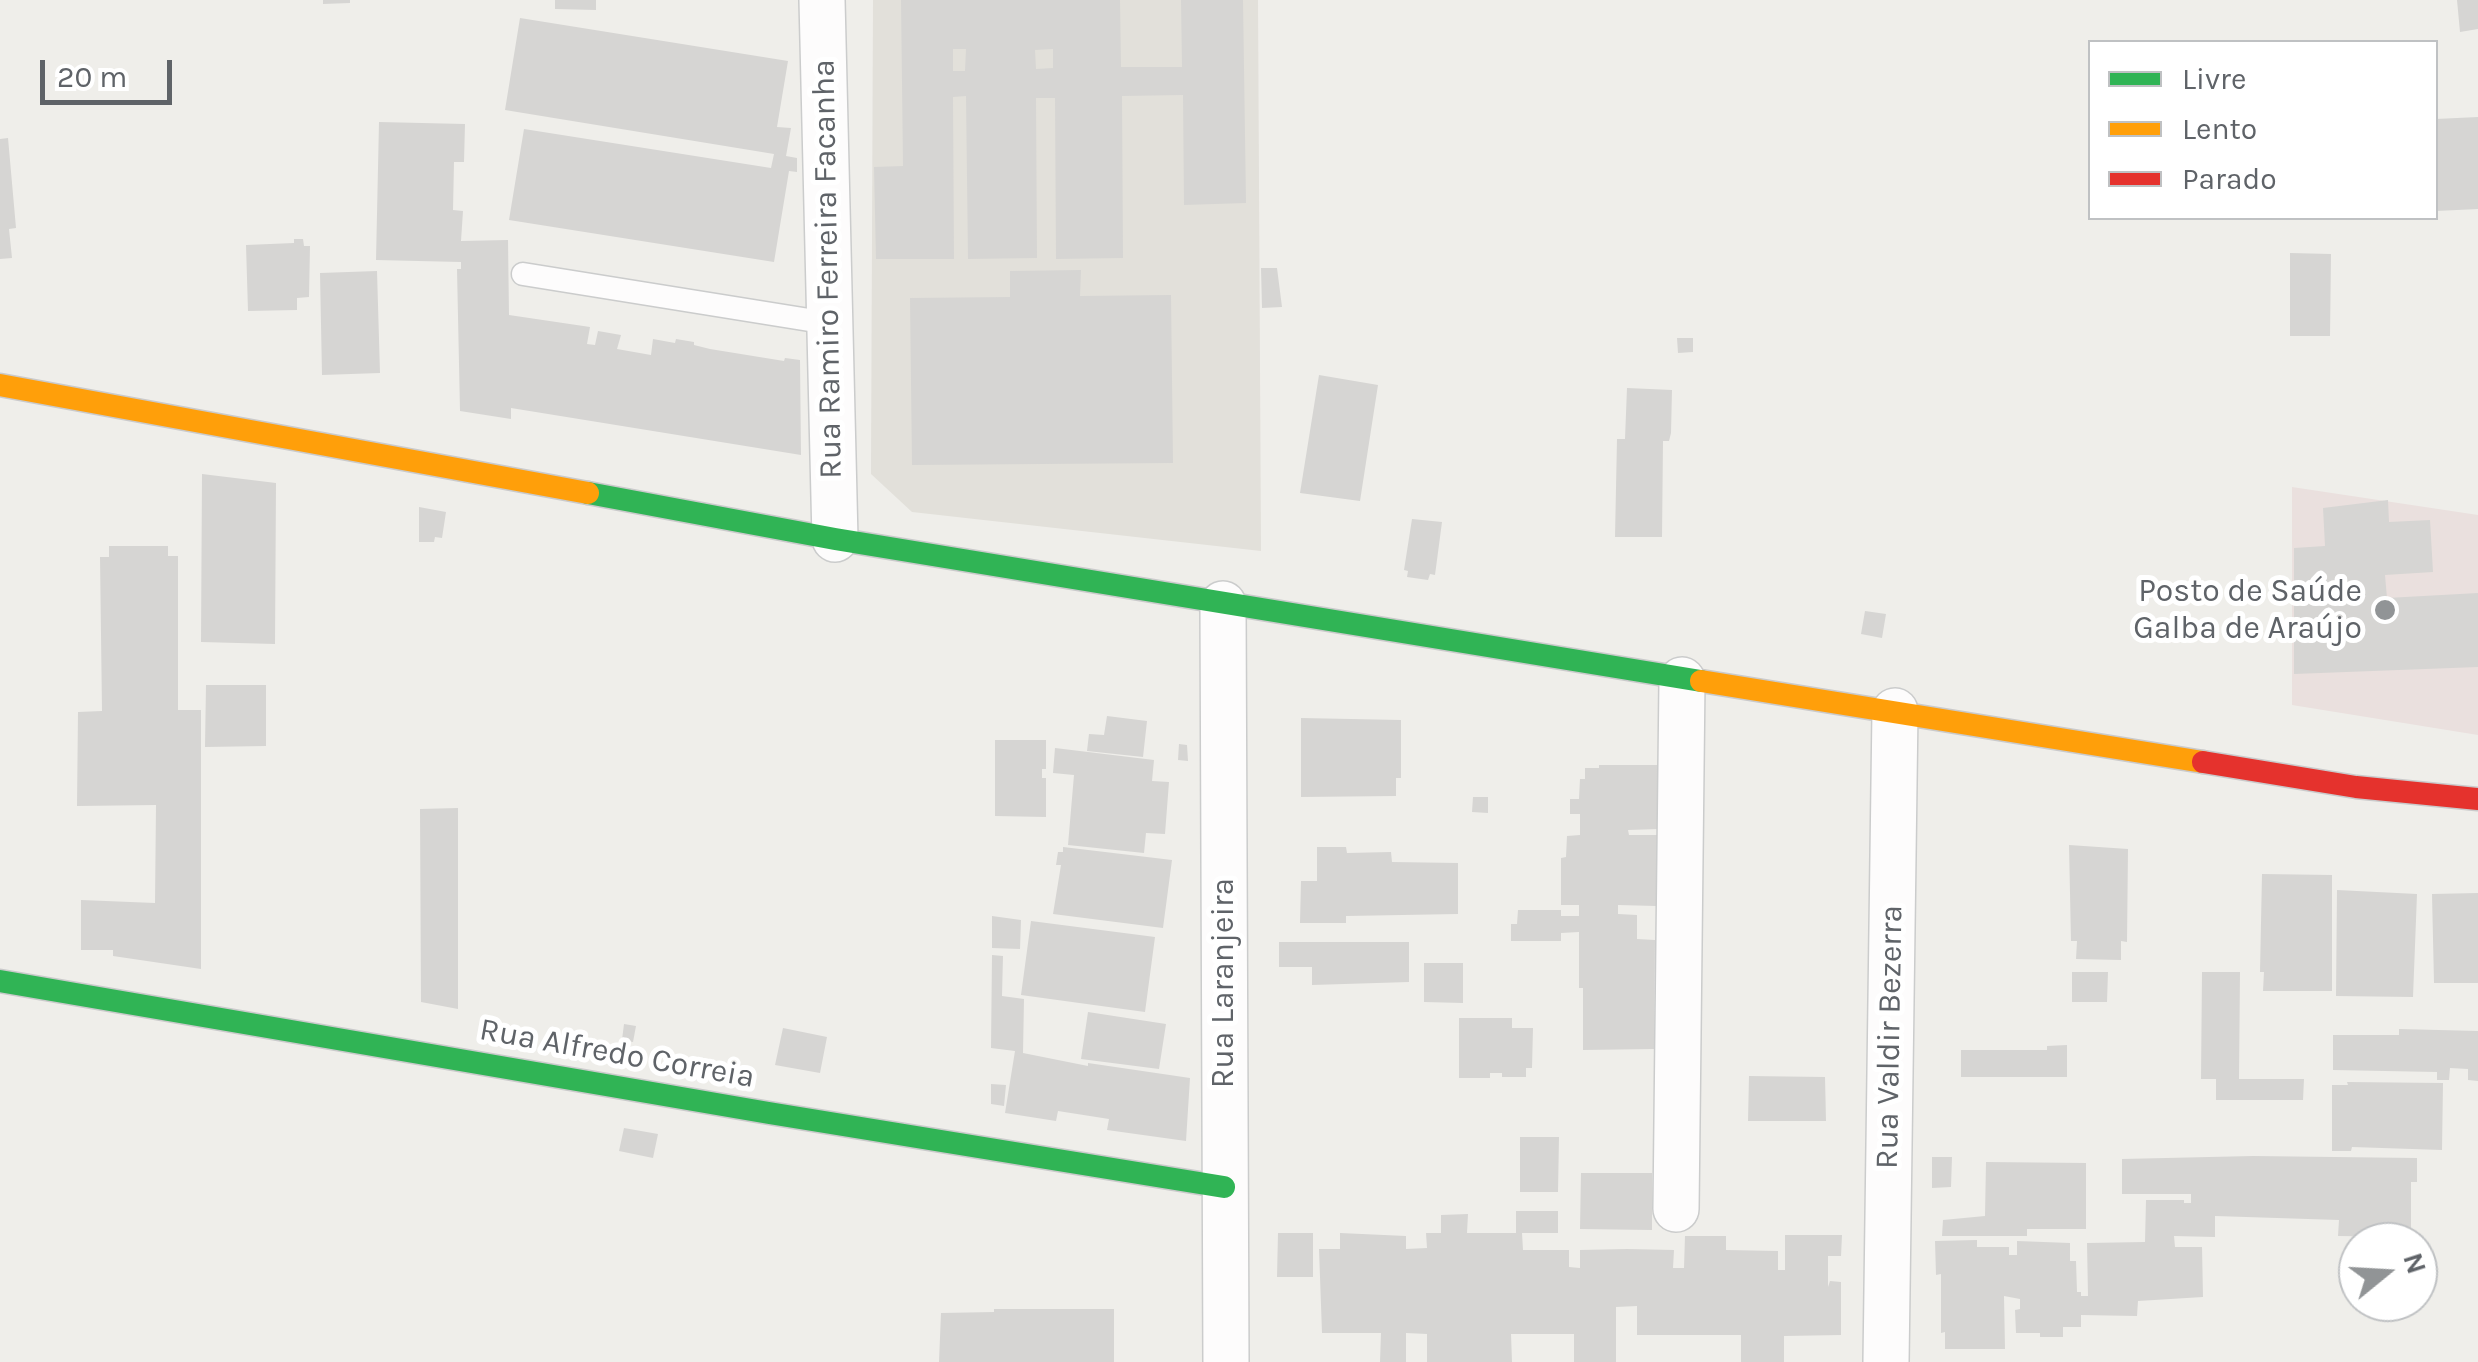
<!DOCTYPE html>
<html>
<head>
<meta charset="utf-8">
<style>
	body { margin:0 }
	#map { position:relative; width:2478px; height:1362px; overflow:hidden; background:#efeeea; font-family:Karla,sans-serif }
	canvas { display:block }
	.legend { position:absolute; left:2088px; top:40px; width:350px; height:180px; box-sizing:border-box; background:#fff; border:2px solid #bfc1c3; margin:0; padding:12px 18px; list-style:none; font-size:30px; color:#5f6368 }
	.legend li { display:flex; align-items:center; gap:20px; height:50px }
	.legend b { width:50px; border:2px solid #bfc1c3 }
	.north { position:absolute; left:2338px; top:1222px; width:100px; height:100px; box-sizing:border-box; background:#fff; border:2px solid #bfc1c3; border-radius:50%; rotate:72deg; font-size:28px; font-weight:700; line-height:40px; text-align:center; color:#5f6368 }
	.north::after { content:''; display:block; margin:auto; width:35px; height:45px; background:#919496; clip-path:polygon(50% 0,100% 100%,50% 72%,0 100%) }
	.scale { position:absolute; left:40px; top:60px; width:132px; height:45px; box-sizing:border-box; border:5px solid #5f6368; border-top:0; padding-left:12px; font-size:30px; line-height:35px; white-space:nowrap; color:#5f6368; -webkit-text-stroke:8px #fff; paint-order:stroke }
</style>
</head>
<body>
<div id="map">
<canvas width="2478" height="1362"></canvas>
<ul class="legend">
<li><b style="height:12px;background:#30b455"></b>Livre</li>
<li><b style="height:12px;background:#ff9f0a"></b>Lento</li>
<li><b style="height:12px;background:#e5322d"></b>Parado</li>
</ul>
<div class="north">N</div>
<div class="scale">20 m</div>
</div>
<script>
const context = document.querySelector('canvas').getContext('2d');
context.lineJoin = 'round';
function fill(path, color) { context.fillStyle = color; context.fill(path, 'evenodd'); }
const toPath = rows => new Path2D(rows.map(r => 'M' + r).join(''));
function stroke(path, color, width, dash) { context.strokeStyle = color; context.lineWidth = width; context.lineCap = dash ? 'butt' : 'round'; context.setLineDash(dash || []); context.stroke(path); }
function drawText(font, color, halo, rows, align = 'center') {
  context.font = font + ' Karla,sans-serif'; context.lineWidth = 10; context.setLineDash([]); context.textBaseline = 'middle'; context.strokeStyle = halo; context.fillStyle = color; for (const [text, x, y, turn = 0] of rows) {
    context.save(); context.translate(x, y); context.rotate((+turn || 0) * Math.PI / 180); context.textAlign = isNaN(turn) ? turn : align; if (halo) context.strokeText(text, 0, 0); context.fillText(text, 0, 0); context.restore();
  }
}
fill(toPath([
	[873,0,1258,0,1261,551,912,512,871,474]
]), '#e2e0da');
fill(toPath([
	[2292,487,2478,515,2478,735,2292,705]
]), '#eae0de');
fill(toPath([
	[323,0,350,0,350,3,323,4],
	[555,0,596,0,596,10,555,9],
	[901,0,1120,0,1121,67,1182,67,1181,0,1243,0,1246,203,1184,205,1183,95,1122,96,1123,258,1056,259,1055,98,1036,98,1037,258,968,259,966,96,953,97,954,259,876,259,874,167,903,166],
	[953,49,966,49,965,71,953,71],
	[1053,49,1053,68,1036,69,1035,50],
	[2457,0,2478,0,2478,29,2460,32],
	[520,18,788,61,777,127,791,128,786,156,797,158,797,172,789,171,774,262,509,220,524,129,771,168,774,154,505,110],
	[2478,117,2478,209,2436,211,2436,119],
	[379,122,465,124,464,162,454,162,453,210,463,211,461,241,508,240,509,315,590,327,587,344,595,345,598,331,621,335,617,349,651,355,653,339,675,343,676,339,694,342,694,345,710,349,784,361,785,358,800,360,801,455,511,408,511,419,460,411,457,269,461,269,461,262,376,260],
	[8,138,16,228,9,229,12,258,0,259,0,139],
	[294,239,303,239,304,246,310,246,309,297,297,298,297,310,248,311,246,245,294,243],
	[2290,253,2331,254,2330,336,2290,336],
	[1261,268,1277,268,1282,307,1262,308],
	[1081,270,1080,296,1171,295,1173,463,912,465,910,298,1010,297,1010,271],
	[377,271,380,373,322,375,320,273],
	[1677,338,1693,338,1693,352,1678,353],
	[1319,375,1378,385,1360,501,1300,493],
	[1627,388,1672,390,1671,433,1669,441,1663,441,1662,537,1615,537,1617,439,1625,439],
	[202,474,276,483,275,644,201,642],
	[2388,500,2389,522,2430,520,2433,572,2385,575,2387,598,2478,593,2478,667,2294,674,2294,548,2325,546,2323,508],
	[419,507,446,512,442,538,435,537,434,542,419,542],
	[1412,519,1442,522,1435,575,1430,574,1428,580,1407,577,1408,571,1404,570],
	[109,546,168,546,168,556,178,556,178,710,201,710,201,969,113,956,113,950,81,950,81,900,155,903,156,805,77,806,78,712,102,711,100,557,109,557],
	[1865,611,1886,614,1882,638,1861,634],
	[206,685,266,685,266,746,205,747],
	[1107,716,1147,721,1143,757,1087,751,1089,734,1104,735],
	[1301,718,1401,720,1401,778,1396,778,1396,796,1301,797],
	[995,740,1046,740,1046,769,1042,769,1042,778,1046,778,1046,817,995,816],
	[1179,744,1187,745,1188,761,1178,760],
	[1055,748,1154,760,1152,781,1169,782,1165,834,1146,833,1144,853,1068,845,1074,775,1053,773],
	[1599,765,1658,765,1659,829,1628,830,1629,835,1657,835,1656,906,1618,905,1618,914,1637,915,1637,939,1655,940,1654,1049,1583,1050,1583,988,1579,988,1579,932,1561,933,1561,941,1511,941,1511,924,1517,924,1518,910,1561,910,1561,916,1579,916,1579,905,1561,905,1561,858,1566,857,1567,836,1580,835,1580,814,1570,814,1570,799,1579,799,1580,779,1585,779,1585,768,1599,768],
	[1473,797,1488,797,1488,813,1472,812],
	[458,808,458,1009,421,1002,420,809],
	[2069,845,2128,849,2127,942,2121,941,2121,960,2076,959,2077,941,2071,941],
	[1063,847,1172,860,1163,928,1053,914,1061,865,1056,865,1058,852,1063,852],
	[1317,847,1346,847,1347,853,1391,852,1392,862,1458,863,1458,914,1346,916,1346,923,1300,923,1301,881,1317,881],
	[2262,874,2332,875,2332,991,2263,991,2264,972,2260,972],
	[2337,890,2417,894,2413,997,2336,996],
	[2478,893,2478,983,2434,983,2432,894],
	[992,916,1021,920,1020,949,992,948],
	[1031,921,1155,937,1145,1012,1021,995],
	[1279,942,1409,942,1409,982,1312,985,1312,967,1279,967],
	[992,955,1003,956,1002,996,1024,999,1023,1053,1088,1066,1088,1063,1190,1078,1186,1141,1107,1130,1109,1119,1058,1111,1056,1121,1005,1113,1015,1051,991,1048],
	[1424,963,1463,963,1463,1003,1424,1002],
	[2072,972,2108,972,2107,1002,2072,1002],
	[2202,972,2240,972,2239,1079,2304,1079,2303,1100,2216,1100,2216,1079,2201,1079],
	[1088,1012,1166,1024,1159,1069,1081,1059],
	[1459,1018,1512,1018,1512,1028,1533,1028,1532,1068,1526,1068,1526,1077,1502,1077,1502,1073,1490,1073,1490,1078,1459,1078],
	[624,1024,636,1026,633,1042,622,1040],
	[783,1028,827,1037,820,1073,775,1065],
	[2399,1029,2478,1031,2478,1081,2468,1080,2468,1069,2450,1068,2449,1080,2437,1080,2437,1072,2333,1070,2333,1035,2399,1035],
	[2067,1045,2067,1077,1961,1077,1961,1050,2047,1050,2047,1046],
	[1749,1076,1825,1077,1826,1121,1748,1121],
	[2347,1082,2443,1083,2442,1150,2352,1147,2351,1151,2332,1151,2332,1085,2348,1085],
	[991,1084,1006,1085,1004,1106,991,1104],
	[624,1128,658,1134,653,1158,619,1151],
	[1520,1137,1559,1137,1558,1192,1520,1192],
	[2253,1156,2417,1158,2417,1182,2411,1182,2411,1237,2338,1236,2339,1220,2215,1216,2215,1237,2174,1236,2175,1247,2202,1247,2203,1297,2138,1301,2137,1316,2081,1315,2081,1327,2063,1327,2063,1337,2040,1337,2040,1333,2016,1333,2015,1310,2020,1309,2020,1299,2004,1296,2005,1349,1945,1349,1945,1332,1941,1333,1941,1274,1936,1275,1935,1241,1977,1240,1977,1247,2009,1247,2009,1255,2017,1255,2017,1241,2070,1243,2070,1261,2076,1261,2077,1292,2081,1292,2081,1296,2088,1296,2087,1243,2145,1242,2146,1200,2184,1200,2184,1203,2191,1203,2191,1194,2122,1194,2122,1159],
	[1932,1157,1952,1157,1951,1187,1932,1188],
	[1986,1162,2086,1163,2086,1229,2027,1229,2027,1236,1942,1236,1943,1220,1985,1216],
	[1581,1173,1652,1173,1652,1230,1580,1229],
	[1516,1211,1558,1211,1558,1233,1522,1233,1523,1250,1569,1250,1569,1267,1580,1268,1580,1250,1627,1249,1674,1250,1673,1268,1684,1268,1685,1236,1726,1236,1726,1250,1778,1251,1778,1270,1785,1270,1785,1235,1842,1235,1841,1256,1828,1256,1828,1287,1830,1281,1841,1282,1841,1335,1784,1336,1784,1362,1741,1362,1741,1335,1637,1335,1637,1306,1616,1307,1616,1362,1574,1362,1574,1334,1511,1334,1512,1362,1427,1362,1427,1334,1406,1333,1406,1362,1380,1362,1381,1333,1322,1333,1319,1249,1340,1249,1340,1233,1406,1236,1406,1249,1427,1248,1426,1233,1441,1233,1441,1215,1468,1214,1467,1233,1516,1233],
	[1278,1233,1313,1233,1313,1277,1277,1277],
	[994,1309,1114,1309,1114,1362,939,1362,941,1313,994,1312]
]), '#d6d5d3');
const lane = toPath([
	[523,274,828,323]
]);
const street = toPath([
	[822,0,835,539],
	[1223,604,1226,1362],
	[1676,1209,1682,680],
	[1886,1362,1895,711]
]);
const fast = toPath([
	[588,493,835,539,1701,681],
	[0,981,769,1113,1224,1187]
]);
const slow = toPath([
	[0,385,588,493],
	[1701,681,2203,762]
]);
const jam = toPath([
	[2203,762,2356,787,2478,799]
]);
stroke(lane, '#cbcccc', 25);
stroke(street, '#cbcccc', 48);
stroke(fast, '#cacacb', 25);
stroke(slow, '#cacacb', 25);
stroke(jam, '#cacacb', 25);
stroke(lane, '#fdfcfc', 22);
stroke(street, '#fdfcfc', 45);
stroke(fast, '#30b455', 22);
stroke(slow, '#ff9f0a', 22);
stroke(jam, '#e5322d', 22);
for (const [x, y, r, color] of [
	[2385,610,12,"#919496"]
]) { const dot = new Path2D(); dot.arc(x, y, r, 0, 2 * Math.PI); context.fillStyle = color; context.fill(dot); stroke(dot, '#fff', 4); }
drawText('32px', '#5f6368', '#fff', [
	["Rua Ramiro Ferreira Facanha",828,269,-91],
	["Rua Laranjeira",1224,983,-90],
	["Rua Valdir Bezerra",1890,1037,-89],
	["Rua Alfredo Correia",617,1054,10]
]);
drawText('32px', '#5f6368', '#fff', [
	["Posto de Saúde",2362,592],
	["Galba de Araújo",2362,629]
], 'right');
</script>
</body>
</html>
